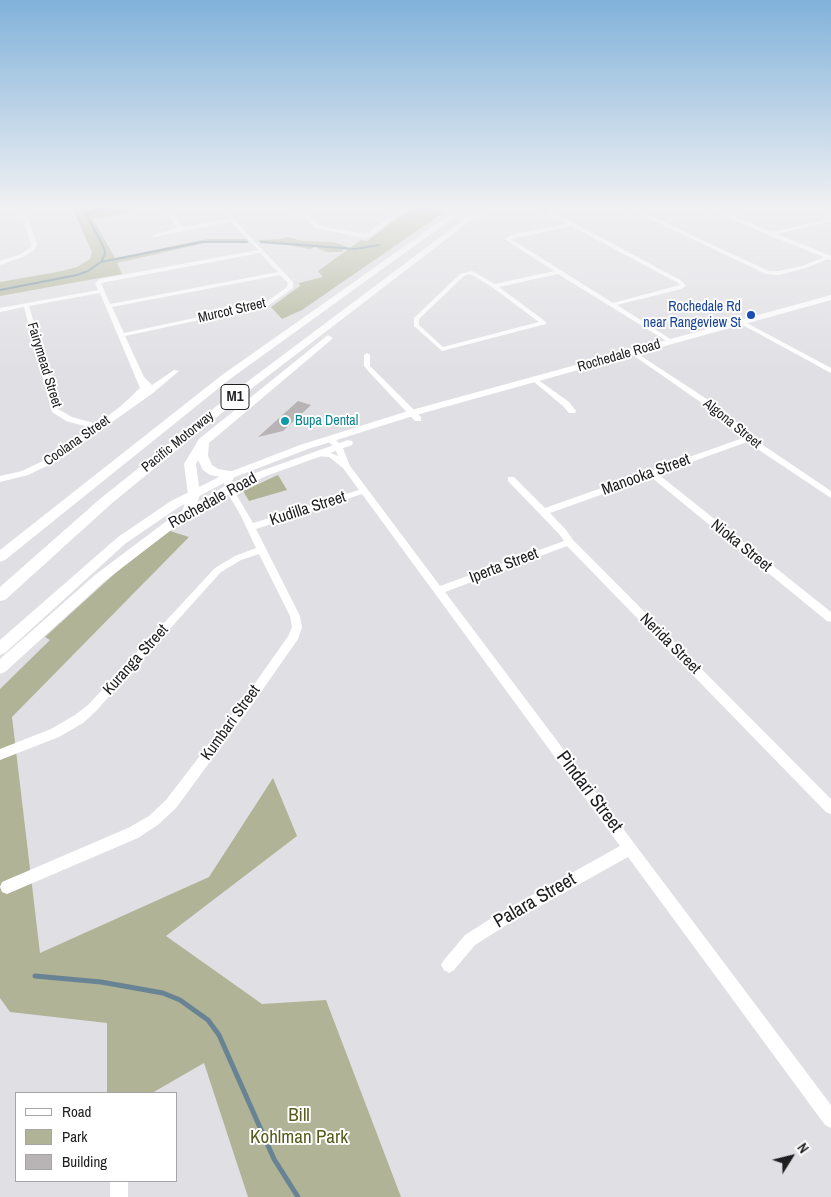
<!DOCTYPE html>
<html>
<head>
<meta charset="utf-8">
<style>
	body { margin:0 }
	#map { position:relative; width:831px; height:1197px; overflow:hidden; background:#e0e0e4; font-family:"Archivo Narrow",sans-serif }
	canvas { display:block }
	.legend { position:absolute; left:15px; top:1092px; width:162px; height:90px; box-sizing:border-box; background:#fff; border:1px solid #a5a5a6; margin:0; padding:6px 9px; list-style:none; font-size:15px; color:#1e1e20 }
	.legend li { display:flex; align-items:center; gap:10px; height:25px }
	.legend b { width:25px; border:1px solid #a5a5a6 }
	.north { position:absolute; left:766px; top:1132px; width:50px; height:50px; -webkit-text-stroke:4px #fff; paint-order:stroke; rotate:54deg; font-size:14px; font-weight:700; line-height:20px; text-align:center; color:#1e1e20 }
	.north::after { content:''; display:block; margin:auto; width:18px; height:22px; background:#1e1e20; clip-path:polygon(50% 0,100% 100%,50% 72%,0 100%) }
</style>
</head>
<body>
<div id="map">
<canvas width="831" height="1197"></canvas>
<ul class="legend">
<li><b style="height:6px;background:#fff"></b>Road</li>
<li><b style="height:14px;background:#b0b396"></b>Park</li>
<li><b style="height:14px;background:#b8b3b4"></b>Building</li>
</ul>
<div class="north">N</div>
</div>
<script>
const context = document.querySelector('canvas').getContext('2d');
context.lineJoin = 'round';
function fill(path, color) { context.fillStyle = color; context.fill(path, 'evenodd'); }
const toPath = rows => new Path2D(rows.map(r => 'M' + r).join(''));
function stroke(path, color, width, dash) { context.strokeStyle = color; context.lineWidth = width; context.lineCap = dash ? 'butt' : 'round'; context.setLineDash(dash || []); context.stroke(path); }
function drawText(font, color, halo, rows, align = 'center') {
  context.font = font + ' "Archivo Narrow",sans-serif'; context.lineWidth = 4; context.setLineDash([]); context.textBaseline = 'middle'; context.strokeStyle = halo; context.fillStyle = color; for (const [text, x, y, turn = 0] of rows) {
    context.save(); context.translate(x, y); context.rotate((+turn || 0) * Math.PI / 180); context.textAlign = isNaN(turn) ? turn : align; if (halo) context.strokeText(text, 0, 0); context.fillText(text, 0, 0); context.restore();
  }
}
fill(toPath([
	[72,208,132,208,127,213,93,219,115,258,207,239,246,239,249,243,205,243,117,263,122,274,0,296,0,282,57,272,77,267,90,259,92,252],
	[411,208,438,208,441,212,444,212,302,310,282,319,271,307,300,286,299,283,323,277,318,271,361,240,367,241],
	[287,237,303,241,334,242,347,247,341,252,326,252,315,247,310,249,282,244,261,243,258,240,280,239],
	[278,475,287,490,249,501,243,491],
	[170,531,189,537,12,717,40,953,209,877,273,778,297,836,166,936,262,1004,326,1000,401,1197,248,1197,204,1063,152,1093,107,1093,107,1023,10,1012,0,998,0,689,50,640,45,637,122,567]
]), '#b0b396');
stroke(toPath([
	[86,215,103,208],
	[261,242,355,249,379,245],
	[101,262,202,242,247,242],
	[0,290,77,275,88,271,101,262,105,254,104,248,83,208]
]), '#688494', 2);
stroke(toPath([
	[35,976,101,982,163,993,180,1000,208,1020,219,1035,274,1159,298,1197]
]), '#688494', 5);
fill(toPath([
	[298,401,311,405,283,431,258,437]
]), '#b8b3b4');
fill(toPath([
	[20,208,24,208,37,244,34,250,25,256,0,265,0,261,21,254,30,248,31,244,20,208],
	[164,208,169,208,182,227,229,219,222,211,223,208,228,208,226,211,293,282,293,288,269,305,125,336,144,377,152,385,174,370,179,371,153,393,57,461,28,475,0,482,0,476,22,471,51,457,92,428,66,421,52,412,24,307,0,312,0,308,98,290,95,283,100,279,258,250,231,222,153,237,153,235,178,228,164,208],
	[260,253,278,272,110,304,101,283,260,253],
	[280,275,288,283,287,287,265,303,124,333,112,307,280,275],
	[100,293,140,388,121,406,97,424,72,417,58,409,29,306,100,293],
	[295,208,300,208,320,226,364,234,368,233,392,215,381,208,387,208,395,213,402,208,407,208,372,235,364,238,316,228,295,208],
	[540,208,546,208,682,281,686,286,681,289,617,305,672,340,672,342,668,342,558,274,499,287,546,322,546,324,442,351,414,326,414,318,460,274,472,271,495,284,554,271,504,239,514,234,567,224,540,208],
	[571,226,678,283,680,285,613,303,511,239,571,226],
	[470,274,492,287,539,322,443,347,419,325,419,319,464,276,470,274],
	[627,208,633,208,769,271,779,271,802,266,824,257,768,235,708,208,720,210,738,208,724,212,772,232,831,219,831,221,777,234,831,256,831,260,828,259,806,268,779,275,766,274,627,208],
	[739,321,743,321,831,368,831,373,739,323,739,321],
	[632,350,725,411,751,437,831,491,831,498,747,442,658,474,831,612,831,622,827,621,651,477,550,513,567,531,573,540,831,799,831,814,826,812,567,546,445,592,831,1105,831,1128,825,1125,628,857,508,924,475,945,454,970,449,973,444,970,441,965,444,960,465,935,498,914,620,846,362,494,256,529,300,616,302,627,298,639,254,702,176,808,159,824,138,838,7,894,2,892,0,887,2,882,128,828,149,816,166,800,246,696,289,635,292,627,290,616,259,554,241,560,221,572,96,711,83,723,59,737,0,760,0,749,51,729,75,715,88,705,215,568,235,556,256,548,240,514,225,489,224,481,228,473,231,472,235,475,232,481,233,489,253,523,359,490,343,468,329,457,316,456,312,454,316,452,331,453,338,456,334,447,326,439,330,437,333,437,342,446,350,466,440,586,564,541,560,535,508,481,508,477,514,477,545,508,743,438,719,415,630,353,630,351,632,350],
	[367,353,370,355,370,366,421,417,421,421,415,421,369,372,364,366,364,355,367,353],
	[533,379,537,379,569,402,576,411,575,413,569,413,563,406,533,381,533,379],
	[110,1181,128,1181,128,1197,110,1197,110,1181]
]), '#fff');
fill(toPath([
	[831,295,831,300,416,415,308,449,235,477,179,507,126,543,5,653,0,655,0,640,118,537,171,501,227,473,300,445,408,411,831,295],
	[348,440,352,441,353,443,352,445,266,476,233,492,180,523,105,581,5,672,0,674,0,659,95,575,172,517,225,486,258,472,348,440]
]), '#fff');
fill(toPath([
	[459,208,467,208,230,379,5,560,0,562,0,550,222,375,459,208],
	[479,208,487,208,251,389,111,504,5,600,0,601,0,587,101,498,243,385,479,208],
	[328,335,333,338,331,340,209,443,208,456,212,465,218,469,235,472,237,475,231,479,210,475,203,470,198,460,196,464,200,494,194,515,184,515,182,512,188,494,184,464,199,439,328,335]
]), '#fff');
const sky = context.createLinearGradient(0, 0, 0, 376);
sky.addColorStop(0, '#81b2da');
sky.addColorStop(0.55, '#f1f1f3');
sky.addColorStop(1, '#f1f1f300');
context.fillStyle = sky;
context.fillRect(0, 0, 831, 376);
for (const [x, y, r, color] of [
	[751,315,5,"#1a4fb4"],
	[285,421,5,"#0f9aa8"]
]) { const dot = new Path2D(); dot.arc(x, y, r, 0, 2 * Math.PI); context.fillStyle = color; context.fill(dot); stroke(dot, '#fff', 2); }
drawText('14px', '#164399', '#fff', [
	["Rochedale Rd",741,307],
	["near Rangeview St",741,323]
], 'right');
drawText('14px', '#1e1e20', '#fff', [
	["Murcot Street",232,311,-13],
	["Rochedale Road",619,356,-16],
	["Fairymead Street",44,365,73],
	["Algona Street",732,424,39],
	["Coolana Street",77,441,-35],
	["Pacific Motorway",178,442,-39]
]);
drawText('14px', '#0d838f', '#fff', [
	["Bupa Dental",295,421]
], 'left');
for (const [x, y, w] of [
	[235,397,28]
]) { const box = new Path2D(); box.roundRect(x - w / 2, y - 12.5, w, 25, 4); context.fillStyle = '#fff'; context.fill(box); stroke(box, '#1e1e20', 1); }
drawText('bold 15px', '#1e1e20', null, [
	["M1",235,397]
]);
drawText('16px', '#1e1e20', '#fff', [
	["Manooka Street",646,475,-20],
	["Rochedale Road",213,501,-29],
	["Kudilla Street",308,509,-18],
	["Nioka Street",741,546,39],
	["Iperta Street",504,566,-21],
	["Nerida Street",670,644,45],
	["Kuranga Street",136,660,-48],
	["Kumbari Street",231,723,-54]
]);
drawText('19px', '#1e1e20', '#fff', [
	["Pindari Street",589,792,53],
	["Palara Street",535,901,-30]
]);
drawText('19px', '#575c1e', '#fff', [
	["Bill",299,1116],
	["Kohlman Park",299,1138]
]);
</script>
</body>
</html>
